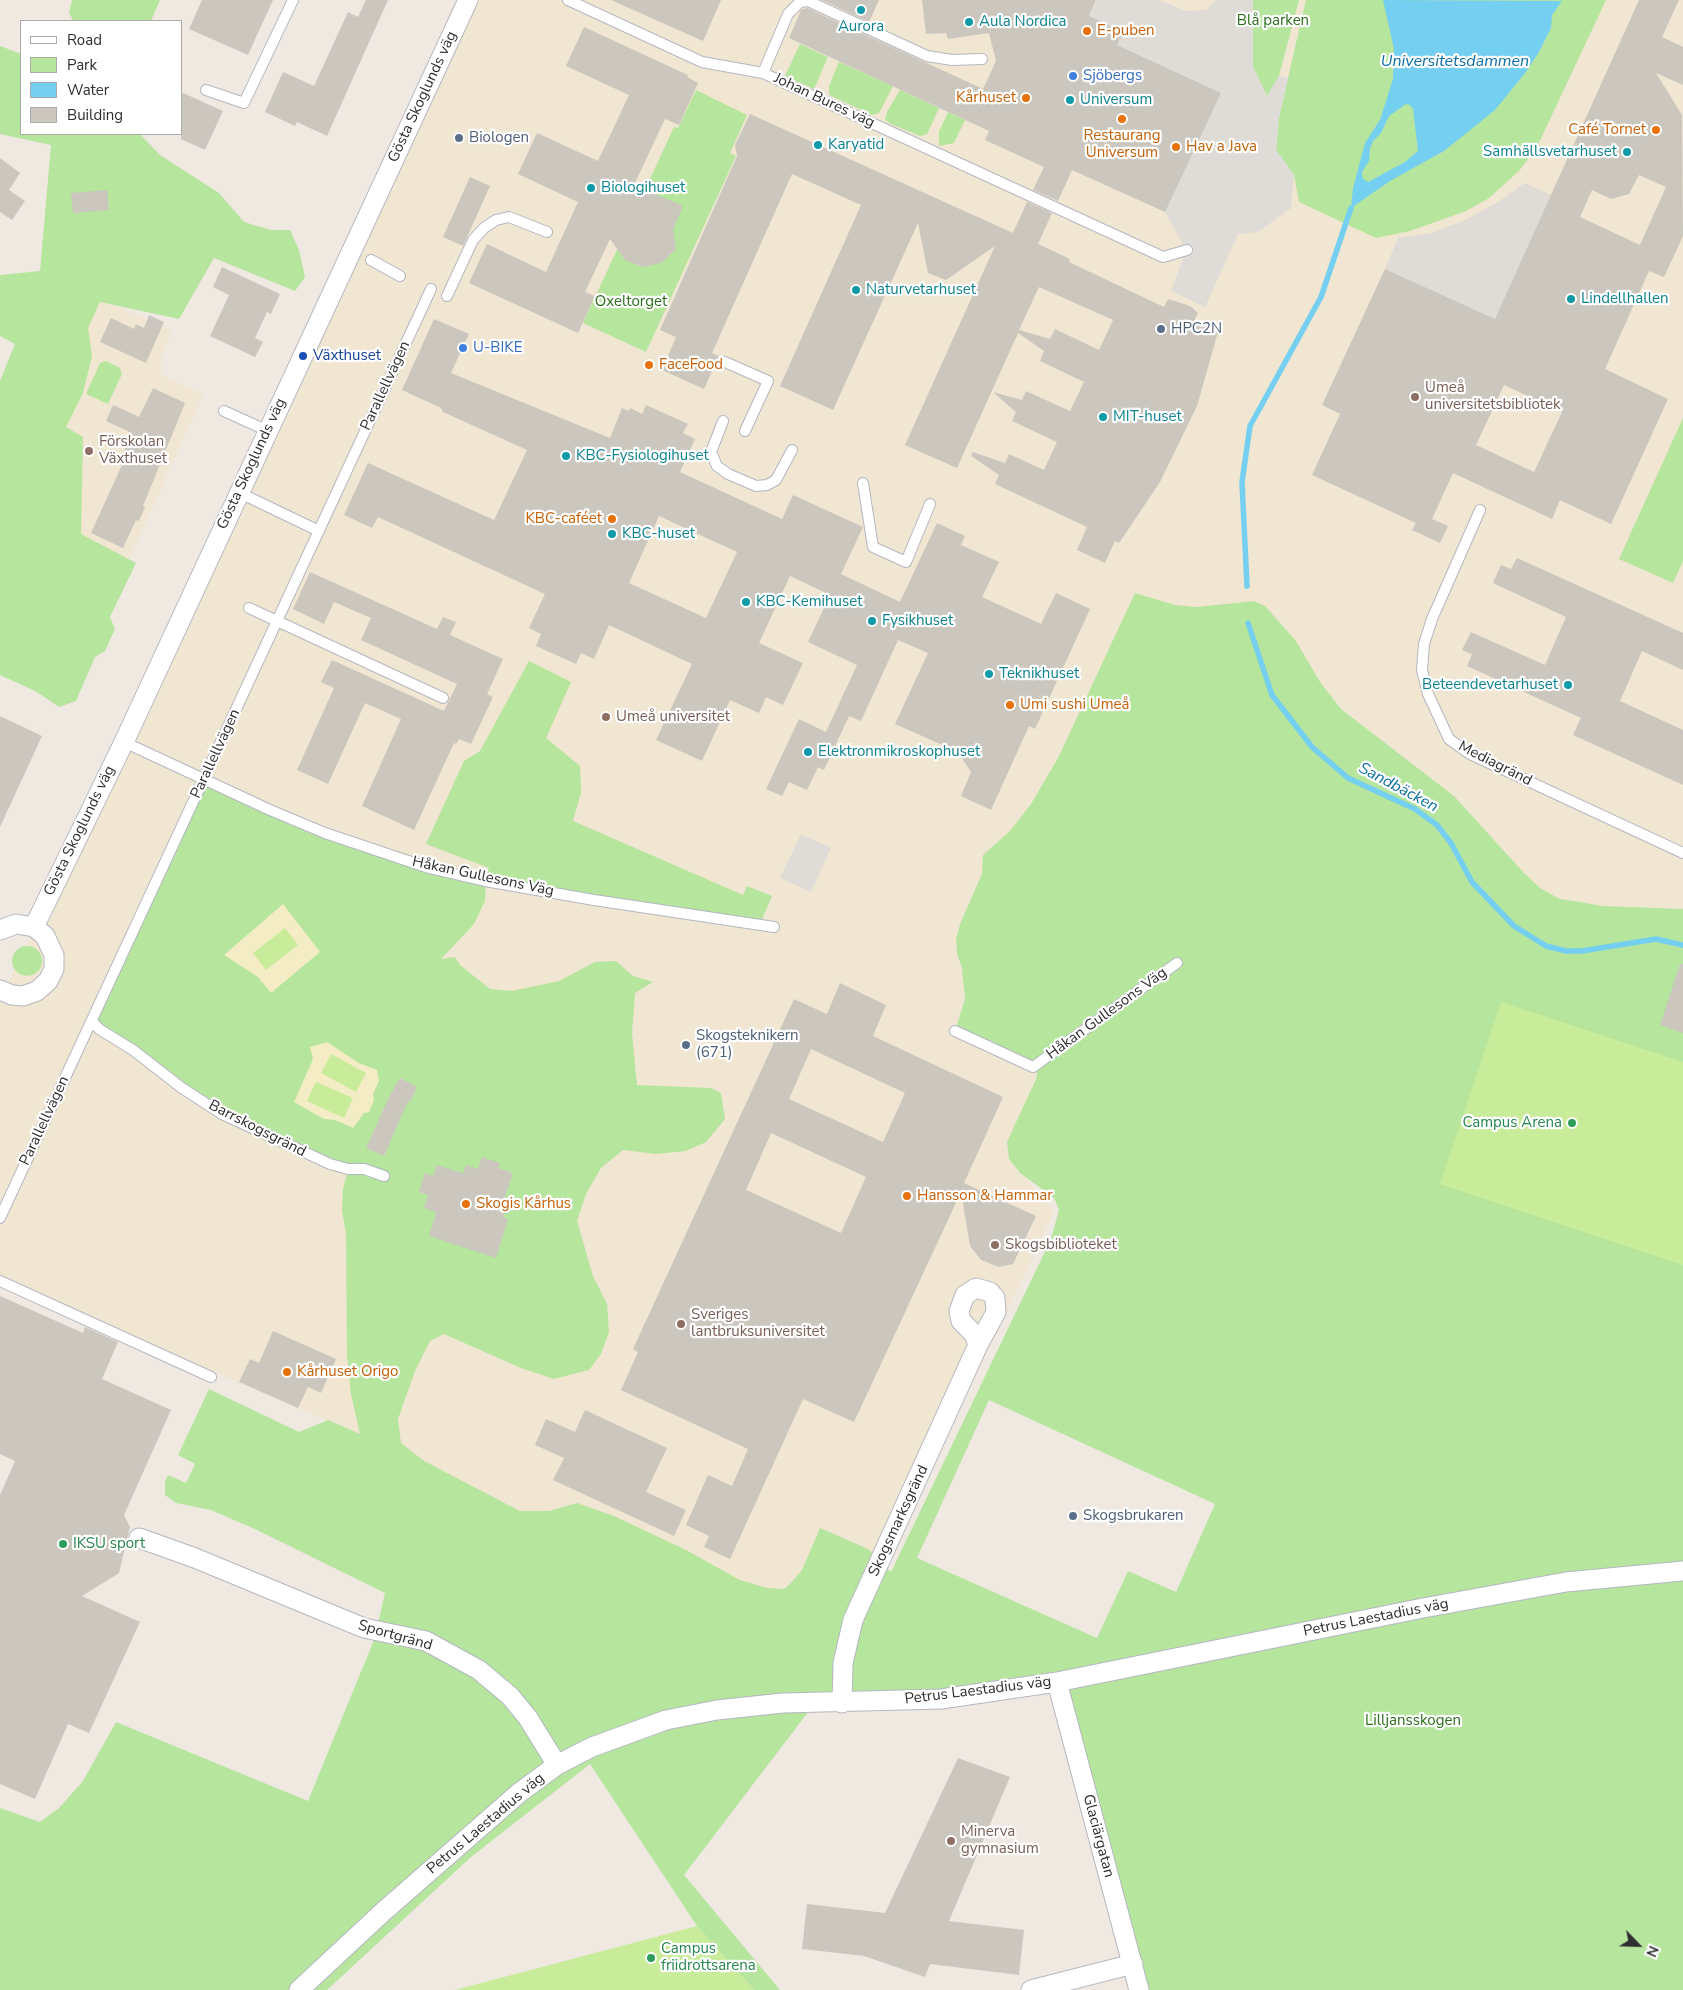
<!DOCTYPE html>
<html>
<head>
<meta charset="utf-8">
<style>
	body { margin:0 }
	#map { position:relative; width:1683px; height:1990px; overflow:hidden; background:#efe9e1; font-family:"Nunito Sans",sans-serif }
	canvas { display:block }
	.legend { position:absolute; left:20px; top:20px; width:162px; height:115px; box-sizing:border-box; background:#fff; border:1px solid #ababab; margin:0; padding:6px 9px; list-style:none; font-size:15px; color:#2e2e2e }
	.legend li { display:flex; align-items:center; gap:10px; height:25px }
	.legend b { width:25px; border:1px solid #ababab }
	.north { position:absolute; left:1613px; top:1920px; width:50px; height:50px; -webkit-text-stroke:4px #fff; paint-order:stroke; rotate:114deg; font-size:14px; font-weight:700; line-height:20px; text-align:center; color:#2e2e2e }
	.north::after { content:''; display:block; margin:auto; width:18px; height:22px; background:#2e2e2e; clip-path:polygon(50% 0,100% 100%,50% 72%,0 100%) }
</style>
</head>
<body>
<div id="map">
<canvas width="1683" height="1990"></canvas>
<ul class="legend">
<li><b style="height:6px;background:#fff"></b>Road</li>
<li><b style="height:14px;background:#b6e59e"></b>Park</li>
<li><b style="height:14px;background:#75cff0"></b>Water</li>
<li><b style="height:14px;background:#cbc7bf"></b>Building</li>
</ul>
<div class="north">N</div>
</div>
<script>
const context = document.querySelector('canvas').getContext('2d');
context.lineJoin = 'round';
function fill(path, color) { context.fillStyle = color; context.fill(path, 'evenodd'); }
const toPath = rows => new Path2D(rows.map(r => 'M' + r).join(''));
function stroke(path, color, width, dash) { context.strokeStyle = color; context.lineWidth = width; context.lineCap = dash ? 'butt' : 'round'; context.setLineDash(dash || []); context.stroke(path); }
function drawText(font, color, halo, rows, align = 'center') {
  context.font = font + ' "Nunito Sans",sans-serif'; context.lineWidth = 4.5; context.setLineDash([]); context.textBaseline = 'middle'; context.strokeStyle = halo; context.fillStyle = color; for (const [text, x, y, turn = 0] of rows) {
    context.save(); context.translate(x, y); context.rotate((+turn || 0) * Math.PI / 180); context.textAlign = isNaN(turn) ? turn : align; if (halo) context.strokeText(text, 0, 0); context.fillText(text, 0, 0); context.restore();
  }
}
fill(toPath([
	[468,0,1683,0,1683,909,1602,906,1580,902,1560,899,1540,888,1524,873,1454,796,1341,709,1254,601,1196,607,1175,605,1135,594,1059,756,1031,804,1010,831,983,855,982,874,960,924,956,940,957,954,962,968,965,999,955,1031,1033,1067,1037,1072,1008,1158,1054,1212,848,1644,810,1646,360,1435,0,1279,0,999,124,742],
	[100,302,121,308,172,332,161,357,161,375,203,394,127,564,0,505]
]), '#f0e6d1');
fill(toPath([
	[72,0,160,0,151,21,73,21,69,12],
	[1253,0,1299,0,1279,76,1267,96,1253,67],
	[1306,0,1606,0,1536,149,1519,171,1489,198,1466,211,1410,231,1376,238,1299,202,1294,175,1276,150,1279,117],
	[800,44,828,57,814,89,785,76],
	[0,46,21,54,21,134,140,134,160,155,219,193,244,222,271,230,290,230,299,250,305,277,295,291,214,258,179,319,100,302,88,328,92,356,83,393,66,427,83,437,81,534,136,563,110,617,115,629,105,651,95,657,76,701,59,707,37,692,0,675,0,381,15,344,0,336,0,275,40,271,51,145,0,134],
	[839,62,893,86,879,113,872,115,829,95,829,86],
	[696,90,747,115,730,153,736,156,646,352,583,323,674,127,678,128],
	[900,90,939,108,927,134,920,136,891,124,885,120,887,112],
	[948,112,965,120,954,143,939,146,939,132],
	[106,361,120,368,122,374,108,404,86,394,100,363],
	[1683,418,1683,561,1673,583,1619,559],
	[1135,593,1175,605,1196,607,1254,601,1265,606,1296,641,1320,682,1341,709,1454,796,1524,873,1540,888,1560,899,1580,902,1602,906,1683,909,1683,1990,1139,1990,1057,1682,815,1703,684,1875,780,1990,754,1990,697,1926,590,1764,471,1857,327,1990,0,1990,0,1808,40,1822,59,1808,83,1781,116,1722,308,1801,374,1640,385,1593,257,1530,211,1510,176,1503,165,1495,165,1481,168,1475,186,1483,195,1464,178,1455,209,1389,299,1432,328,1420,360,1434,351,1394,347,1355,346,1235,342,1210,343,1189,348,1169,249,1128,92,1021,204,779,325,833,485,881,489,868,426,844,464,761,480,751,529,661,571,682,546,738,580,766,581,793,573,821,743,895,747,886,772,896,760,924,486,881,485,901,474,924,441,959,455,957,460,965,490,989,512,991,559,981,595,962,616,961,633,976,653,982,635,993,632,1033,637,1085,711,1088,721,1093,725,1119,706,1142,686,1151,656,1154,623,1150,601,1168,586,1194,577,1221,593,1276,607,1304,609,1332,601,1354,589,1370,554,1379,521,1368,444,1334,430,1341,415,1371,398,1419,401,1443,424,1461,520,1511,549,1511,577,1503,614,1516,686,1550,740,1580,767,1588,784,1589,791,1583,802,1570,820,1528,868,1549,891,1572,1051,1239,1059,1210,1054,1198,1020,1173,1009,1159,1007,1142,1036,1079,1037,1072,1033,1066,955,1031,965,999,962,968,957,954,956,940,960,924,982,874,983,855,1010,831,1031,804,1059,756],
	[989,1400,1215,1504,1176,1592,1128,1571,1097,1638,917,1558],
	'12 961a15 15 0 1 1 30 0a15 15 0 1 1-30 0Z'
]), '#b6e59e');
fill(toPath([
	[283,904,320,952,271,993,258,977,224,955],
	[327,1042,359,1063,377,1070,379,1081,373,1094,374,1100,369,1112,364,1113,353,1128,335,1120,324,1119,294,1102,313,1059,310,1047]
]), '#f3ecc5');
fill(toPath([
	[285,928,298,945,266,970,253,953],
	[1501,1002,1683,1062,1683,1265,1440,1184],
	[331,1054,366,1073,356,1092,321,1073],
	[316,1082,353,1098,344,1118,307,1101],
	[697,1926,754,1990,454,1990,455,1990]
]), '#c9ec9a');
fill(toPath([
	[1097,0,1159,0,1186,11,1206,10,1216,0,1253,0,1253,67,1267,96,1279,76,1288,78,1279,117,1276,150,1294,175,1291,208,1258,232,1238,234,1205,307,1171,291,1186,250,1165,212,1220,93,1117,45,1123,32,1083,29],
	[1525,183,1551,195,1496,320,1385,269,1398,238,1432,233,1463,221,1498,202],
	[801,834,831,848,811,892,780,878]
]), '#dfdcd8');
fill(toPath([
	[1383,0,1562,1,1552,15,1551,28,1539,52,1526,72,1495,110,1444,151,1390,181,1351,208,1353,188,1365,143,1380,120,1393,79,1394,49],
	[1406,104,1410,105,1413,109,1418,151,1405,162,1368,182,1363,179,1362,172,1369,161,1370,148,1373,141,1381,133,1389,116]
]), '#75cff0');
stroke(toPath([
	[1247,586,1242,482,1250,426,1321,297,1351,208],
	[1248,623,1272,695,1312,747,1348,778,1415,809,1437,825,1451,843,1472,882,1514,926,1546,946,1566,951,1582,951,1656,939,1683,945]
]), '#75cff0', 5.5);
fill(toPath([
	[202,0,273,0,248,55,189,29],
	[366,0,388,0,327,136,297,122,295,126,265,112,283,72,314,86,348,12,358,17],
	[611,0,721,0,703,41],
	[822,0,879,0,869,22],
	[922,0,1096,0,1089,16,1123,32,1117,45,1221,93,1165,212,1072,170,1058,201,1033,190,1044,167,985,140,989,131,789,38,801,10,807,8,983,89,996,61,989,33,948,39,946,33,926,34],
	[1639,0,1679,0,1662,37,1683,47,1683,85,1656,73,1682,115,1683,236,1664,277,1649,271,1605,369,1668,399,1611,524,1560,500,1552,519,1453,473,1432,519,1448,526,1440,543,1412,530,1416,523,1312,475,1340,414,1322,405,1385,269,1495,319],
	[1639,175,1666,187,1640,245,1580,217,1592,190,1611,199,1629,194],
	[1504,385,1562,412,1534,472,1476,445],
	[584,27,688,75,687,77,698,83,679,125,665,119,634,185,683,206,673,229,676,249,661,263,643,267,625,260,610,239,585,292,595,296,578,333,469,283,487,244,546,272,578,202,518,174,537,133,598,161,629,95,566,66],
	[181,92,223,111,205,150,181,139],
	[750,114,1013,233,1027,202,1052,213,1038,244,1070,259,1069,262,1164,307,1168,299,1190,306,1198,313,1194,321,1218,332,1197,406,1160,482,1119,543,1115,541,1105,563,1077,550,1087,527,995,484,999,475,971,456,973,452,1005,463,1009,454,1044,470,1057,442,1012,421,1016,412,993,392,1022,400,1026,391,1070,411,1084,382,1040,361,1044,351,1018,333,957,468,905,445,995,246,946,280,928,273,918,223,833,410,780,386,861,205,792,174,712,353,719,356,704,389,662,370,676,337,660,330,737,156,735,145],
	[1039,287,1113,320,1099,350,1055,329,1050,339,1019,330],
	[0,158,20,173,9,190,25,201,12,220,0,212],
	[470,177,490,186,463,246,443,237],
	[107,190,109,210,73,213,71,193],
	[222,267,280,294,271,314,267,312,255,338,263,342,255,357,210,336,229,295,213,287],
	[149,315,164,322,146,363,100,342,111,318,134,329,136,324,144,328],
	[434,319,469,334,451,373,610,438,622,408,629,411,630,408,642,414,646,405,688,424,683,433,695,439,680,472,782,519,793,495,863,527,841,574,900,602,937,523,965,536,961,545,999,562,982,597,1041,624,1056,593,1090,609,1035,729,1029,726,991,810,961,796,971,772,958,752,895,724,928,653,898,640,861,721,849,716,824,770,818,767,807,790,789,782,782,796,766,789,799,719,826,732,857,665,808,642,830,595,790,576,759,643,803,663,783,705,766,697,759,713,730,700,702,761,656,740,692,664,609,625,594,659,581,653,576,664,536,646,541,634,529,628,545,594,378,517,372,528,344,515,368,463,494,520,527,450,443,412,441,408,402,390],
	[659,516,737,552,706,618,629,583],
	[153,388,185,403,143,506,145,507,139,521,136,520,123,548,91,533,122,465,118,463,132,433,106,421,113,405,139,417],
	[1517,558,1683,633,1683,670,1642,651,1620,701,1683,730,1683,785,1573,735,1581,718,1467,666,1472,654,1462,650,1471,632,1545,665,1566,617,1493,583,1501,565,1511,569],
	[310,572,437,629,443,617,456,622,450,635,503,659,487,694,493,697,471,744,459,739,456,744,454,743,414,830,362,806,401,719,365,703,328,784,297,770,334,688,321,682,332,660,444,711,457,684,361,640,371,618,334,602,324,624,293,609],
	[0,716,42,736,0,827],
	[1680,964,1683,964,1683,1033,1660,1025],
	[840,983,886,1005,873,1036,1003,1097,964,1183,1036,1216,1013,1264,999,1267,981,1260,970,1246,961,1192,854,1422,803,1399,730,1559,704,1547,709,1536,686,1525,708,1475,732,1486,748,1449,621,1390,638,1352,633,1349,794,999,827,1014],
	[811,1049,905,1093,883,1142,789,1099],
	[771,1133,866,1177,841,1233,746,1190],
	[400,1078,417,1087,410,1102,408,1101,384,1156,366,1148,389,1097],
	[482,1157,500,1163,498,1168,513,1173,504,1199,509,1200,503,1217,508,1219,496,1258,429,1236,436,1212,424,1208,428,1195,419,1192,425,1173,433,1176,437,1165,463,1173,466,1165,478,1169],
	[0,1296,83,1333,85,1327,118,1342,102,1379,171,1410,124,1515,130,1527,119,1573,82,1596,140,1622,89,1733,68,1724,35,1799,0,1784,0,1495,15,1461,0,1454],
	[273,1331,336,1359,321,1393,308,1387,298,1408,239,1382,250,1359,259,1363],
	[585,1410,667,1448,646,1492,686,1510,674,1536,553,1480,564,1458,535,1445,546,1419,575,1432],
	[958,1758,1010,1777,949,1921,1024,1930,1019,1975,930,1964,925,1977,864,1956,802,1949,807,1904,885,1913]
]), '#cbc7bf');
const service = toPath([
	[568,0,702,62,763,73,1163,257,1187,250],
	[763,73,788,14,800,2,808,1,927,56,952,60,982,59],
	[206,90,244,103,293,0],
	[371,260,400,276],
	[447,296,473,240,484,228,496,220,509,217,547,232],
	[725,362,768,381,745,431],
	[224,411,268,431],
	[723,421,711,452,717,466,728,474,756,486,767,485,776,480,792,450],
	[863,483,873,547,906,562,930,504],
	[240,493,319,531],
	[1480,510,1432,619,1424,644,1422,670,1428,694,1449,739,1470,754,1683,853],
	[249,608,443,698],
	[124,742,270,810,325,833,429,868,485,881,594,900,774,927],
	[92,1021,99,1029,133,1050,182,1088,222,1114,330,1164,348,1169,364,1169,384,1176],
	[955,1031,1033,1067,1177,963],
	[0,1218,431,289],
	[0,1281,211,1377]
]);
const minor = toPath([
	[34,927,124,742,468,0],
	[0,930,16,924,34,927,45,936,54,955,54,969,48,981,37,991,23,996,12,995,0,990],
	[139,1538,195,1558,364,1628,426,1641,479,1670,510,1696,528,1718,557,1765],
	[1057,1682,1139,1990],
	[842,1703,843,1663,853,1620,978,1345,996,1312,995,1298,990,1292,976,1288,965,1295,959,1311,961,1321,974,1334,978,1345],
	[299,1990,384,1911,519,1793,557,1765,592,1747,666,1720,717,1710,783,1703,941,1699,1057,1682,1423,1608,1566,1582,1683,1571],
	[1031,1990,1133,1964]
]);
stroke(service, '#b4b7c1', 12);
stroke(minor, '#b4b7c1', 21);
stroke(service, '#fff', 10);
stroke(minor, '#fff', 19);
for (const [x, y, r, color] of [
	[861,10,5,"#0f9aa8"],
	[969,22,5,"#0f9aa8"],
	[1087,31,5,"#e8710a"],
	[1073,76,5,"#3f7fe0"],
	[1026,98,5,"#e8710a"],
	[1070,100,5,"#0f9aa8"],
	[1122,119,5,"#e8710a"],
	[1656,130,5,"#e8710a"],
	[459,138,5,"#5c6f8a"],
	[818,145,5,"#0f9aa8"],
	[1176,147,5,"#e8710a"],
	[1627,152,5,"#0f9aa8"],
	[591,188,5,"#0f9aa8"],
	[856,290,5,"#0f9aa8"],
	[1571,299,5,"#0f9aa8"],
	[1161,329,5,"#5c6f8a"],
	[463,348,5,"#3f7fe0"],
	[303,356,5,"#1a4fb4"],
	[649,365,5,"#e8710a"],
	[1415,397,5,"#8d6e63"],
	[1103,417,5,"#0f9aa8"],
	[89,451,5,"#8d6e63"],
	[566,456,5,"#0f9aa8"],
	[612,519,5,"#e8710a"],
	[612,534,5,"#0f9aa8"],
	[746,602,5,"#0f9aa8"],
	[872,621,5,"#0f9aa8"],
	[989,674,5,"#0f9aa8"],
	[1568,685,5,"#0f9aa8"],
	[1010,705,5,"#e8710a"],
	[606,717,5,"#8d6e63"],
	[808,752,5,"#0f9aa8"],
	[686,1045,5,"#5c6f8a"],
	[1572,1123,5,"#2e9e5b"],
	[907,1196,5,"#e8710a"],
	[466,1204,5,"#e8710a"],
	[995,1245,5,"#8d6e63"],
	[681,1324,5,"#8d6e63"],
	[287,1372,5,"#e8710a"],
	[1073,1516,5,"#5c6f8a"],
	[63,1544,5,"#2e9e5b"],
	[951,1841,5,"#8d6e63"],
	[651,1958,5,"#2e9e5b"]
]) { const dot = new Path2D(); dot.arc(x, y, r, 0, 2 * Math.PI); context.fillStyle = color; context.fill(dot); stroke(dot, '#fff', 2); }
drawText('15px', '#2c6e1b', '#fff', [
	["Blå parken",1273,21],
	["Oxeltorget",631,302],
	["Lilljansskogen",1413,1721]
]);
drawText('15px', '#0d838f', '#fff', [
	["Aula Nordica",979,22],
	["Aurora",861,27,"center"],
	["Universum",1080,100],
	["Karyatid",828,145],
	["Samhällsvetarhuset",1617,152,"right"],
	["Biologihuset",601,188],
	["Naturvetarhuset",866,290],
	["Lindellhallen",1581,299],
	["MIT-huset",1113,417],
	["KBC-Fysiologihuset",576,456],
	["KBC-huset",622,534],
	["KBC-Kemihuset",756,602],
	["Fysikhuset",882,621],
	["Teknikhuset",999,674],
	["Beteendevetarhuset",1558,685,"right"],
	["Elektronmikroskophuset",818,752]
], 'left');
drawText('15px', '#c56008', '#fff', [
	["E-puben",1097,31],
	["Kårhuset",1016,98,"right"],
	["Café Tornet",1646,130,"right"],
	["Restaurang",1122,136,"center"],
	["Universum",1122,153,"center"],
	["Hav a Java",1186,147],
	["FaceFood",659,365],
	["KBC-caféet",602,519,"right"],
	["Umi sushi Umeå",1020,705],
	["Hansson & Hammar",917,1196],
	["Skogis Kårhus",476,1204],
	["Kårhuset Origo",297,1372]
], 'left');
drawText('15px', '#366cbe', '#fff', [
	["Sjöbergs",1083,76],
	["U-BIKE",473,348]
], 'left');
drawText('15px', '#2e2e2e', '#fff', [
	["Gösta Skoglunds väg",423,97,-65],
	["Johan Bures väg",824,101,25],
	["Parallellvägen",386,386,-65],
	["Gösta Skoglunds väg",252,464,-65],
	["Parallellvägen",216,754,-65],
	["Mediagränd",1495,764,27],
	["Gösta Skoglunds väg",80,831,-64],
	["Håkan Gullesons Väg",483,877,12],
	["Håkan Gullesons Väg",1107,1014,-36],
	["Parallellvägen",45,1121,-65],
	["Barrskogsgränd",257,1129,27],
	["Skogsmarksgränd",899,1521,-65],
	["Petrus Laestadius väg",1376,1618,-11],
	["Sportgränd",395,1636,16],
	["Petrus Laestadius väg",978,1691,-7],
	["Petrus Laestadius väg",486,1824,-40],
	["Glaciärgatan",1098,1836,75]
]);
drawText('15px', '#4e5e75', '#fff', [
	["Biologen",469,138],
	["HPC2N",1171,329],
	["Skogsteknikern",696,1036],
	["(671)",696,1053],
	["Skogsbrukaren",1083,1516]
], 'left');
drawText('15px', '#164399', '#fff', [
	["Växthuset",313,356]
], 'left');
drawText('15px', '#785e54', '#fff', [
	["Umeå",1425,388],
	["universitetsbibliotek",1425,405],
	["Förskolan",99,442],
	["Växthuset",99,459],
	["Umeå universitet",616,717],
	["Skogsbiblioteket",1005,1245],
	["Sveriges",691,1315],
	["lantbruksuniversitet",691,1332],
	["Minerva",961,1832],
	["gymnasium",961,1849]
], 'left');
drawText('15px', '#27864d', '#fff', [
	["Campus Arena",1562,1123,"right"],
	["IKSU sport",73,1544],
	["Campus",661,1949],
	["friidrottsarena",661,1966]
], 'left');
drawText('italic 16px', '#0d6fa3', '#fff', [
	["Universitetsdammen",1455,62],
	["Sandbäcken",1398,788,28]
]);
</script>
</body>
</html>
